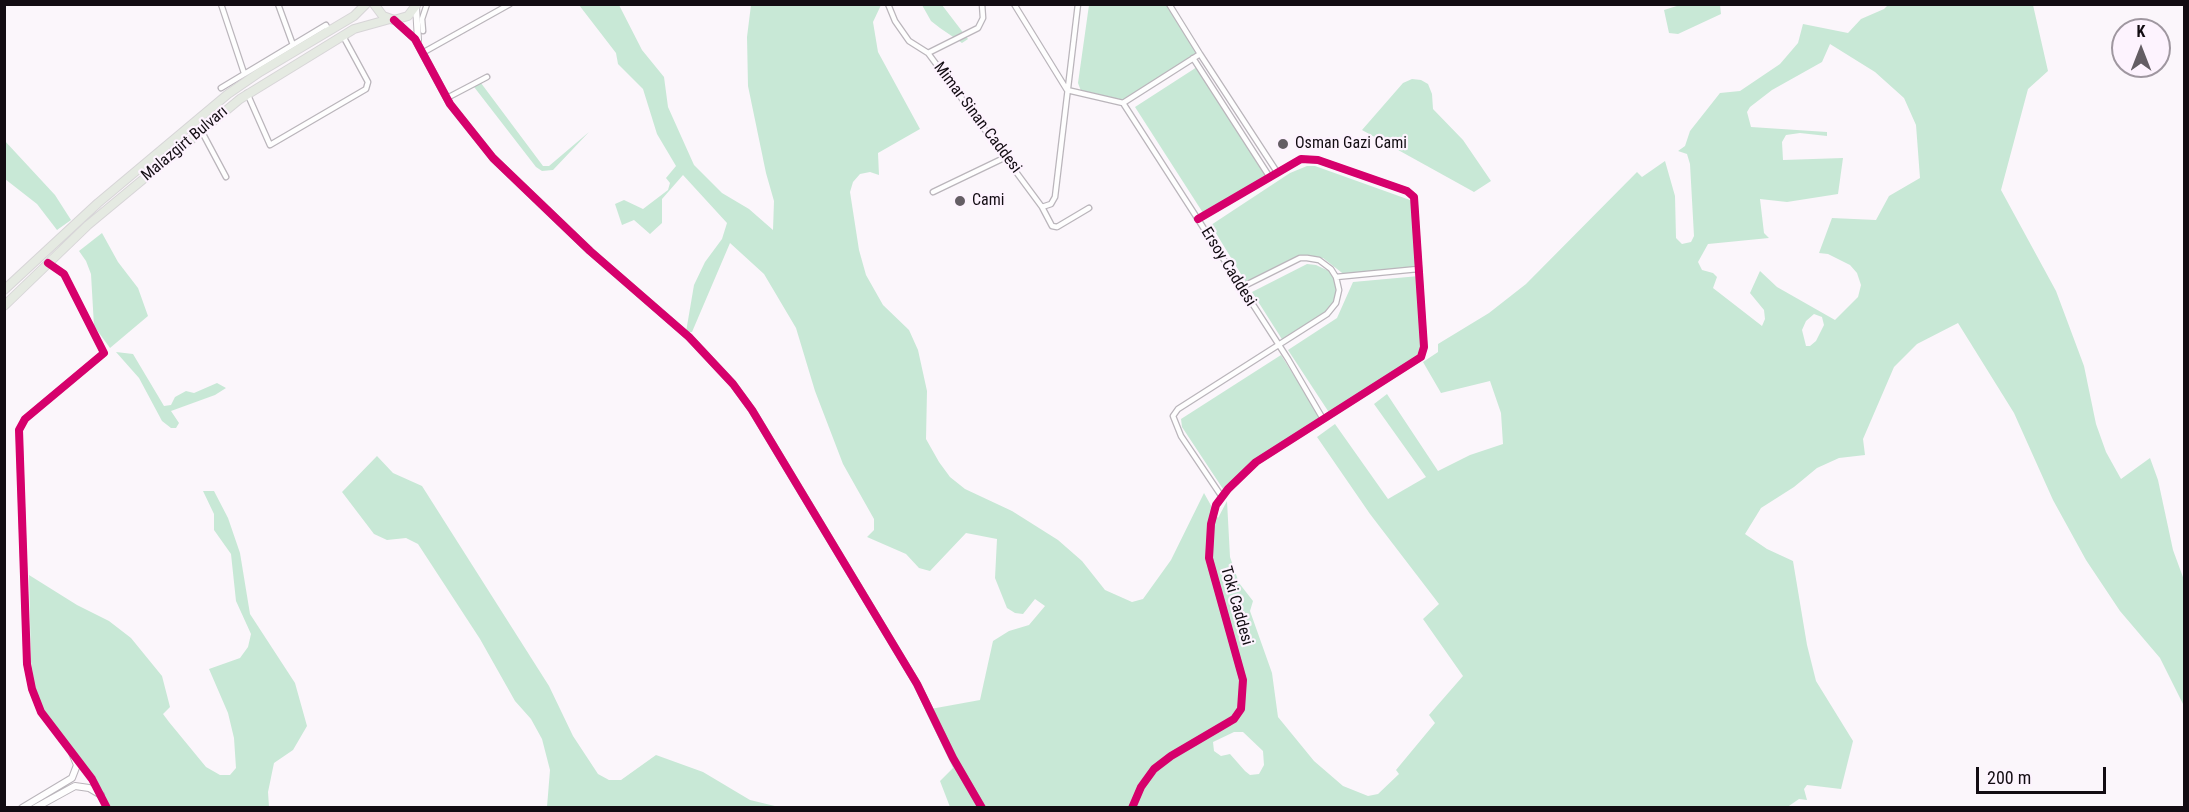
<!DOCTYPE html>
<html>
<head>
<meta charset="utf-8">
<style>
	body { margin:0 }
	#map { position:relative; width:2189px; height:812px; overflow:hidden; background:#fbf6fb; font-family:"Roboto Condensed",sans-serif }
	canvas { display:block }
	.frame { position:absolute; inset:0; border:6px solid #120c12; pointer-events:none }
	.north { position:absolute; left:2111px; top:18px; width:60px; height:60px; box-sizing:border-box; background:#fdf3fe; border:2px solid #9f97a0; border-radius:50%; rotate:0deg; font-size:16px; font-weight:700; line-height:24px; text-align:center; color:#120c12 }
	.north::after { content:''; display:block; margin:auto; width:21px; height:27px; background:#645e64; clip-path:polygon(50% 0,100% 100%,50% 72%,0 100%) }
	.scale { position:absolute; left:1976px; top:767px; width:130px; height:27px; box-sizing:border-box; border:3px solid #120c12; border-top:0; padding-left:8px; font-size:18px; line-height:21px; white-space:nowrap; color:#120c12; -webkit-text-stroke:4px #fdf3fe; paint-order:stroke }
</style>
</head>
<body>
<div id="map">
<canvas width="2189" height="812"></canvas>
<div class="frame"></div>
<div class="north">K</div>
<div class="scale">200 m</div>
</div>
<script>
const context = document.querySelector('canvas').getContext('2d');
context.lineJoin = 'round';
function fill(path, color) { context.fillStyle = color; context.fill(path, 'evenodd'); }
const toPath = rows => new Path2D(rows.map(r => 'M' + r).join(''));
function stroke(path, color, width, dash) { context.strokeStyle = color; context.lineWidth = width; context.lineCap = dash ? 'butt' : 'round'; context.setLineDash(dash || []); context.stroke(path); }
function drawText(font, color, halo, rows, align = 'center') {
  context.font = font + ' "Roboto Condensed",sans-serif'; context.lineWidth = 4.5; context.setLineDash([]); context.textBaseline = 'middle'; context.strokeStyle = halo; context.fillStyle = color; for (const [text, x, y, turn = 0] of rows) {
    context.save(); context.translate(x, y); context.rotate((+turn || 0) * Math.PI / 180); context.textAlign = isNaN(turn) ? turn : align; if (halo) context.strokeText(text, 0, 0); context.fillText(text, 0, 0); context.restore();
  }
}
fill(toPath([
	[579,5,619,5,642,50,664,77,668,107,694,165,722,193,749,209,773,230,774,201,766,173,748,86,747,37,751,5,881,5,873,22,878,52,920,129,878,153,879,175,870,172,860,174,853,182,850,192,859,250,866,275,883,305,909,330,918,350,927,391,926,439,939,462,950,477,965,489,1012,511,1058,540,1082,561,1105,590,1132,602,1143,599,1171,560,1204,493,1218,518,1227,501,1230,557,1239,583,1253,601,1250,611,1272,673,1278,717,1314,761,1343,786,1368,796,1378,794,1399,774,1396,770,1435,723,1429,715,1463,676,1423,619,1439,604,1370,514,1317,437,1335,424,1388,499,1426,477,1374,404,1387,394,1438,471,1470,455,1503,444,1501,413,1490,381,1441,393,1423,362,1438,352,1438,344,1489,313,1526,284,1637,172,1642,177,1665,161,1675,196,1676,238,1682,244,1691,242,1694,236,1690,164,1687,154,1678,151,1685,146,1690,131,1720,93,1740,91,1780,64,1798,43,1803,24,1848,33,1861,19,1884,9,1888,5,2033,5,2048,71,2028,89,2001,190,2056,291,2084,366,2096,424,2106,452,2121,479,2150,458,2158,480,2173,550,2184,580,2184,706,2160,658,2120,611,2086,560,2053,500,2014,413,1958,323,1917,344,1894,367,1863,439,1865,455,1839,458,1817,468,1794,487,1761,508,1745,534,1767,549,1793,561,1807,645,1816,681,1853,741,1841,789,1807,785,1804,789,1807,800,1799,799,1786,808,950,807,940,781,953,768,925,710,980,700,993,641,1009,631,1029,625,1045,606,1035,599,1023,614,1015,613,1007,608,995,578,997,539,966,533,930,571,919,568,906,554,867,537,874,530,874,519,843,464,815,391,796,328,764,274,730,243,692,332,686,332,694,285,705,262,722,239,727,223,683,175,662,199,662,223,650,234,634,220,622,225,615,204,624,200,643,209,668,190,670,183,666,178,676,166,657,134,643,89,618,64,616,53],
	[1830,44,1875,72,1904,98,1916,125,1920,178,1889,196,1876,220,1832,218,1819,253,1828,254,1850,265,1857,273,1861,285,1858,297,1835,320,1777,287,1760,271,1750,293,1764,310,1765,319,1762,326,1713,288,1717,277,1713,273,1702,270,1698,262,1708,244,1769,238,1764,233,1760,199,1787,202,1838,194,1843,158,1783,160,1782,142,1786,135,1800,133,1827,136,1827,132,1751,127,1747,112,1750,107,1772,90,1822,62],
	[1814,314,1822,317,1824,325,1816,341,1810,346,1806,346,1802,330,1806,321],
	[1234,732,1243,732,1263,751,1264,765,1259,774,1250,775,1245,771,1230,754,1221,756,1214,751,1213,742],
	[922,5,942,5,968,39,962,43,940,28,931,21],
	[1089,5,1169,5,1200,54,1129,101,1081,91,1078,83],
	[1680,5,1720,5,1721,14,1678,34,1669,33,1664,10],
	[1197,67,1267,176,1208,217,1205,216,1135,107],
	[478,79,543,166,549,166,589,132,553,170,542,171,536,167,471,83],
	[1412,79,1421,80,1428,84,1432,94,1433,109,1463,140,1491,181,1474,192,1362,130,1403,83],
	[4,140,55,195,71,220,57,230,37,204,5,179],
	[1307,166,1315,166,1410,200,1415,212,1419,269,1346,276,1323,258,1304,257,1247,284,1211,225,1290,173],
	[102,233,118,262,138,288,148,316,110,348,94,326,91,274,86,261,79,251],
	[1307,264,1316,265,1331,272,1336,279,1339,298,1331,314,1285,344,1252,292],
	[1419,276,1424,345,1421,356,1330,414,1288,350,1337,318,1353,282],
	[116,352,133,354,164,406,171,405,175,397,186,391,194,393,217,383,226,388,215,395,171,411,179,423,176,428,171,428,162,421,139,378],
	[1281,355,1322,420,1260,460,1225,492,1182,427,1181,419],
	[377,456,393,473,422,486,549,686,573,736,598,774,609,780,621,780,656,755,703,772,750,800,779,807,547,807,550,770,542,739,531,719,515,701,480,639,418,544,406,538,387,540,374,534,342,492],
	[203,491,214,491,228,518,240,553,250,614,295,683,307,726,293,750,274,763,268,792,269,807,111,807,91,775,45,713,36,695,31,662,29,575,77,605,109,621,131,638,162,676,170,707,163,714,169,722,206,767,220,775,230,775,236,768,234,738,228,713,209,669,240,658,248,647,251,634,236,601,231,554,214,530,214,514]
]), '#c8e8d6');
const street = toPath([
	[221,4,244,73],
	[278,4,293,45],
	[888,4,895,21,909,41,928,53,1042,207,1052,226,1057,227,1089,208],
	[1014,4,1067,90,1123,103,1288,359,1323,419],
	[423,31,422,19,427,4],
	[424,52,510,4],
	[928,53,978,28,983,18,982,4],
	[1200,54,1277,172],
	[1193,58,1269,176],
	[221,88,326,25,329,31],
	[247,93,270,145,366,89,368,82,343,36],
	[447,98,487,77],
	[1123,103,1200,54,1169,4],
	[202,132,226,177],
	[933,192,1006,157],
	[1042,207,1051,204,1055,197,1078,4],
	[48,263,64,274,104,353,25,419,19,430,27,664,32,689,41,712,92,779,107,808],
	[1336,277,1418,269],
	[1222,497,1181,436,1173,416,1178,409,1327,314,1336,303,1339,290,1336,277,1331,269,1319,260,1307,258,1300,258,1242,287],
	[1132,808,1141,787,1154,769,1171,756,1234,719,1241,709,1243,680,1209,558,1211,524,1216,505,1228,489,1256,462,1421,357,1424,347,1414,197,1407,191,1318,160,1301,159,1198,219]
]);
const secondary = toPath([
	[416,7,418,40],
	[394,20,415,39,450,104,493,158,590,251,689,337,733,384,752,410,917,684,953,758,982,808],
	[22,808,72,778,77,765,72,753],
	[35,808,75,786,89,788,101,795]
]);
const highway = toPath([
	[374,4,383,16,394,20,408,16,417,4],
	[4,290,98,203,228,94,260,72,354,16,366,4],
	[4,306,88,225,240,99,354,29,390,19]
]);
stroke(street, '#bab5bb', 7);
stroke(secondary, '#bab5bb', 8);
stroke(highway, '#d7d5d7', 10);
stroke(street, '#fefefe', 4.5);
stroke(secondary, '#fefefe', 6);
stroke(highway, '#e5eae2', 8);
stroke(toPath([
	[394,20,415,39,450,104,493,158,590,251,689,337,733,384,752,410,917,684,953,758,982,808],
	[48,263,64,274,104,353,25,419,19,430,27,664,32,689,41,712,92,779,107,808],
	[1132,808,1141,787,1154,769,1171,756,1234,719,1241,709,1243,680,1209,558,1211,524,1216,505,1228,489,1256,462,1421,357,1424,347,1414,197,1407,191,1318,160,1301,159,1198,219]
]), '#d6006c', 8);
for (const [x, y, r, color] of [
	[1283,144,6,"#645e64"],
	[960,201,6,"#645e64"]
]) { const dot = new Path2D(); dot.arc(x, y, r, 0, 2 * Math.PI); context.fillStyle = color; context.fill(dot); stroke(dot, '#fdf3fe', 2); }
drawText('16px', '#120c12', '#fdf3fe', [
	["Mimar Sinan Caddesi",977,118,53],
	["Malazgirt Bulvarı",185,144,-40],
	["Ersoy Caddesi",1228,267,58],
	["Toki Caddesi",1236,606,74]
]);
drawText('16px', '#120c12', '#fdf3fe', [
	["Osman Gazi Cami",1295,144],
	["Cami",972,201]
], 'left');
</script>
</body>
</html>
